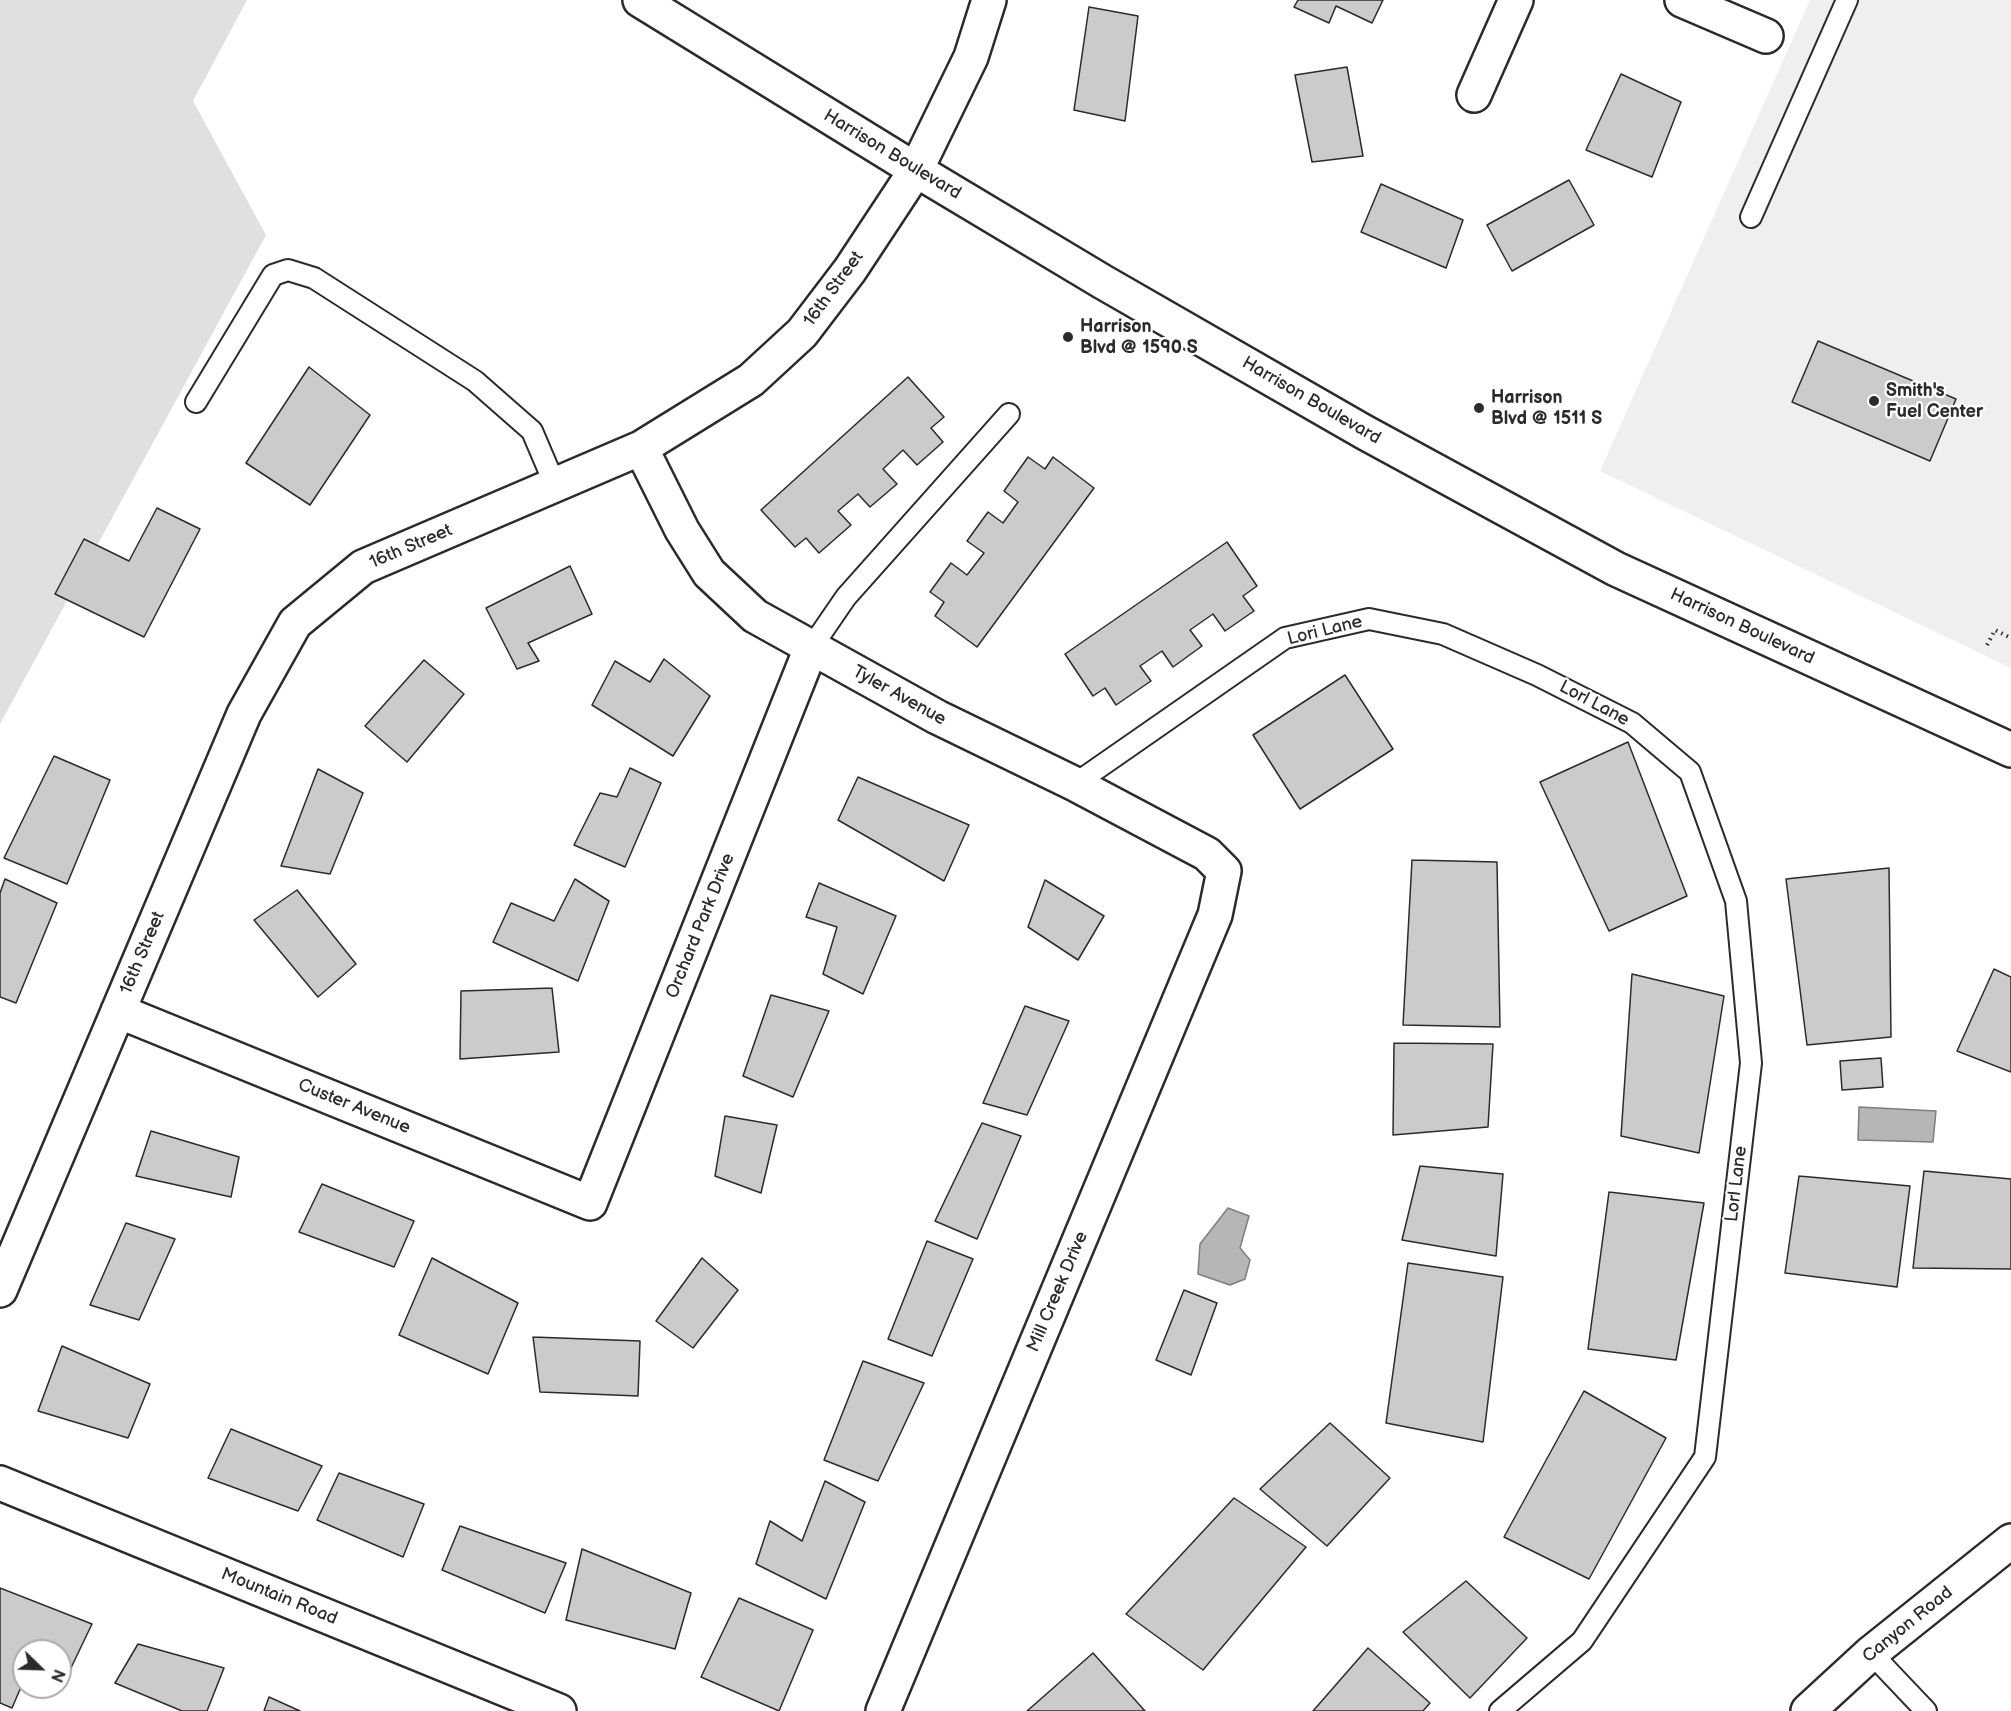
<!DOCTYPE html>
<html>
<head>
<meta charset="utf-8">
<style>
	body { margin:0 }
	#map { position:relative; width:2011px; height:1711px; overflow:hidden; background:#fff; font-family:"Balsamiq Sans",sans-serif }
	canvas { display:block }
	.north { position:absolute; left:12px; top:1639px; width:60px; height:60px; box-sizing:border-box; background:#fff; border:2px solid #aaa; border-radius:50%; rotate:113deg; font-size:16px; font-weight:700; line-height:24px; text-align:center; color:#2b2b2b }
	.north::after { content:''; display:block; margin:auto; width:21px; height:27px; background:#2b2b2b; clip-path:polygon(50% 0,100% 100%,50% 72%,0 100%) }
</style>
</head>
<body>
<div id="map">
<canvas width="2011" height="1711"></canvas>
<div class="north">N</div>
</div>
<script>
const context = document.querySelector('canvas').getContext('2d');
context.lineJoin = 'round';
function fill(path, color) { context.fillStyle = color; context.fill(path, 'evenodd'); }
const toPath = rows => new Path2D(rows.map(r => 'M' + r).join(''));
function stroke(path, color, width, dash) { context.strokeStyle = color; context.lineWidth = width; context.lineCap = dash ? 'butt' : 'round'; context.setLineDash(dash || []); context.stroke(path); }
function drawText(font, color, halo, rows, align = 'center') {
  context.font = font + ' "Balsamiq Sans",sans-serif'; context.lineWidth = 4.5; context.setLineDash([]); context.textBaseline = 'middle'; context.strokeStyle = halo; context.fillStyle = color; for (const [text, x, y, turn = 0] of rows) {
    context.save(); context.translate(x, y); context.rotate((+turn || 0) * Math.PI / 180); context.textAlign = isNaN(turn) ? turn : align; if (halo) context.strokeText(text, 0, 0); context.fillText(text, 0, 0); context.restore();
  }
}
fill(toPath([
	[1810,0,2011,0,2011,668,1600,471]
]), '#efefef');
fill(toPath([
	[0,0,247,0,193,101,266,235,0,724]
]), '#e0e0e0');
const water = toPath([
	[1859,1107,1936,1111,1933,1142,1858,1140,1859,1107],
	[1228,1208,1249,1216,1240,1248,1250,1260,1245,1279,1230,1285,1198,1274,1200,1244,1228,1208]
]);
fill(water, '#b6b6b6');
stroke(water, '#7e7e7e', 1.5);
const building = toPath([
	[1298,0,1383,0,1372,23,1336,6,1329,23,1294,7,1298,0],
	[1089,7,1138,16,1125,121,1074,110,1089,7],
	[1347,67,1363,156,1312,162,1295,75,1347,67],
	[1621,74,1681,102,1652,177,1586,150,1621,74],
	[1569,180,1594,225,1512,271,1487,225,1569,180],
	[1381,184,1463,220,1446,268,1361,232,1381,184],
	[1818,341,1956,399,1930,461,1792,402,1818,341],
	[309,367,370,415,310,505,246,463,309,367],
	[908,377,944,417,931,428,943,442,917,465,903,450,883,469,897,484,870,507,858,494,838,511,851,525,819,553,806,538,795,547,761,510,908,377],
	[1028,457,1045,469,1053,457,1094,488,977,647,935,616,944,602,930,592,951,563,967,575,984,553,967,541,988,512,1003,523,1018,502,1004,491,1028,457],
	[157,508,200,529,144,637,55,594,84,539,129,561,157,508],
	[1227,542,1257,586,1243,596,1254,611,1225,631,1213,614,1190,630,1202,646,1173,667,1162,651,1140,666,1151,681,1116,705,1105,688,1093,696,1065,654,1227,542],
	[570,566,592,614,528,643,539,661,517,669,486,608,570,566],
	[664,659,710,696,673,756,592,705,615,661,650,682,664,659],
	[424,660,464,694,407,762,365,726,424,660],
	[1345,675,1393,749,1300,809,1253,735,1345,675],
	[1628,742,1687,896,1609,931,1540,782,1628,742],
	[54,756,110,780,67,884,4,858,54,756],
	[630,768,661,783,625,867,574,845,600,793,617,797,630,768],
	[318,769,363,793,330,874,281,866,318,769],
	[858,777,969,825,944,881,838,820,858,777],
	[1412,860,1497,862,1500,1027,1403,1025,1412,860],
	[1889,868,1891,1037,1807,1045,1786,879,1889,868],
	[5,879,57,903,16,1003,0,997,0,893,5,879],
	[575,879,609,901,578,981,493,942,511,903,554,921,575,879],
	[1045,880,1104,916,1078,960,1028,927,1045,880],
	[819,883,896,916,863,994,823,974,837,927,806,917,819,883],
	[297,890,356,964,318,997,254,920,297,890],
	[1994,969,2011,977,2011,1072,1957,1051,1994,969],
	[1632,974,1724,996,1699,1153,1621,1136,1632,974],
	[552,988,559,1052,460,1059,461,991,552,988],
	[771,995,829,1011,793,1097,743,1076,771,995],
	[1025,1006,1069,1021,1027,1115,983,1103,1025,1006],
	[1394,1043,1493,1044,1488,1127,1393,1135,1394,1043],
	[1881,1058,1883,1087,1842,1090,1840,1061,1881,1058],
	[725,1116,777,1125,761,1193,715,1176,725,1116],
	[982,1123,1021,1136,977,1239,935,1221,982,1123],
	[151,1131,239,1157,231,1197,136,1176,151,1131],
	[1420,1166,1503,1174,1496,1256,1402,1240,1420,1166],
	[1924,1171,2011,1179,2011,1269,1913,1268,1924,1171],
	[1799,1176,1910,1186,1897,1287,1785,1273,1799,1176],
	[322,1184,414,1221,394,1267,299,1232,322,1184],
	[1609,1192,1704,1203,1676,1360,1588,1349,1609,1192],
	[126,1223,175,1239,139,1320,90,1305,126,1223],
	[927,1241,973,1259,932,1356,888,1339,927,1241],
	[432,1258,518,1303,488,1374,399,1335,432,1258],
	[702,1258,738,1290,693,1348,656,1321,702,1258],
	[1408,1263,1503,1277,1483,1442,1386,1423,1408,1263],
	[1184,1290,1217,1303,1191,1375,1156,1360,1184,1290],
	[533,1337,640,1341,638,1396,540,1392,533,1337],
	[62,1346,150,1384,128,1438,38,1411,62,1346],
	[863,1361,924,1383,878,1481,824,1460,863,1361],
	[1584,1391,1666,1438,1589,1579,1504,1537,1584,1391],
	[1330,1423,1390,1478,1327,1546,1260,1489,1330,1423],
	[231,1429,322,1466,298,1511,208,1478,231,1429],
	[339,1473,424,1504,403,1557,317,1520,339,1473],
	[825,1481,865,1502,826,1599,756,1564,770,1521,802,1541,825,1481],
	[1234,1498,1306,1547,1203,1670,1126,1614,1234,1498],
	[460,1526,566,1563,545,1613,442,1570,460,1526],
	[582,1549,691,1593,675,1649,566,1620,582,1549],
	[1466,1581,1527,1638,1470,1698,1403,1632,1466,1581],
	[0,1588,92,1624,69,1672,60,1669,60,1651,24,1651,24,1680,12,1708,0,1703,0,1588],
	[739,1598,813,1630,779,1711,701,1677,739,1598],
	[138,1644,224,1668,207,1711,182,1711,115,1683,138,1644],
	[1368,1648,1430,1703,1423,1711,1313,1711,1368,1648],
	[1093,1653,1145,1711,1027,1711,1093,1653],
	[269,1697,300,1711,264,1711,269,1697]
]);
fill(building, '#cbcbcb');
stroke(building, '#2b2b2b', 1.5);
const lane = toPath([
	[1751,217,1847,0],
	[196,402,273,275,288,270,314,278,475,381,532,431,555,485],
	[811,648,846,597,1009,414],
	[1075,784,1285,638,1369,619,1443,634,1537,675,1632,723,1690,772,1736,901,1751,1063,1705,1457,1582,1641,1500,1711],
	[1871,1653,1926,1711]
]);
const street = toPath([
	[1682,0,1766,36],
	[1474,95,1516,0],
	[641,448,682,530,709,573,755,616,937,717,1075,784,1207,854,1224,871,1215,915,883,1711],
	[118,1011,590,1203,811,648],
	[0,1290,244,714,295,623,363,567,641,448,751,380,802,333,850,270,916,170],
	[0,1483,559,1711]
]);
const secondary = toPath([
	[916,170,971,57,989,0]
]);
const primary = toPath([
	[640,0,916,170,1103,282,1364,432,1616,569,2011,750],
	[1808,1711,1871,1653,2011,1541]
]);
stroke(lane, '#2b2b2b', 24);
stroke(street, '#2b2b2b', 38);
stroke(secondary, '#2b2b2b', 38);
stroke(primary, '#2b2b2b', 38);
stroke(toPath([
	[1987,645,1995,630,2011,638]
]), '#2b2b2b', 4, [1.5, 4.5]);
stroke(lane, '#fff', 20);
stroke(street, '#fff', 33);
stroke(secondary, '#fff', 33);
stroke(primary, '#fff', 33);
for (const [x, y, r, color] of [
	[1068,337,6,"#2b2b2b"],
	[1874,401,6,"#2b2b2b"],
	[1479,408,6,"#2b2b2b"]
]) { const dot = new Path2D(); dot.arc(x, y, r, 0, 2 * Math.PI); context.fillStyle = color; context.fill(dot); stroke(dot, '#fff', 2); }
drawText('18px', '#2b2b2b', '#fff', [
	["Harrison Boulevard",892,155,31],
	["16th Street",834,289,-54],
	["Harrison Boulevard",1311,401,30],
	["16th Street",411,547,-23],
	["Harrison Boulevard",1742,627,25],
	["Lori Lane",1325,631,-14],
	["Tyler Avenue",899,696,29],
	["Lorl Lane",1594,704,28],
	["Orchard Park Drive",701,926,-68],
	["16th Street",143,953,-67],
	["Custer Avenue",354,1107,22],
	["Lorl Lane",1737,1184,-83],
	["Mill Creek Drive",1058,1292,-67],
	["Mountain Road",279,1597,22],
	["Canyon Road",1908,1625,-39]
]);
drawText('bold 18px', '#2b2b2b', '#fff', [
	["Harrison",1080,327],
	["Blvd @ 1590 S",1080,348],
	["Smith's",1886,391],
	["Fuel Center",1886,412],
	["Harrison",1491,398],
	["Blvd @ 1511 S",1491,419]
], 'left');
</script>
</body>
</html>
